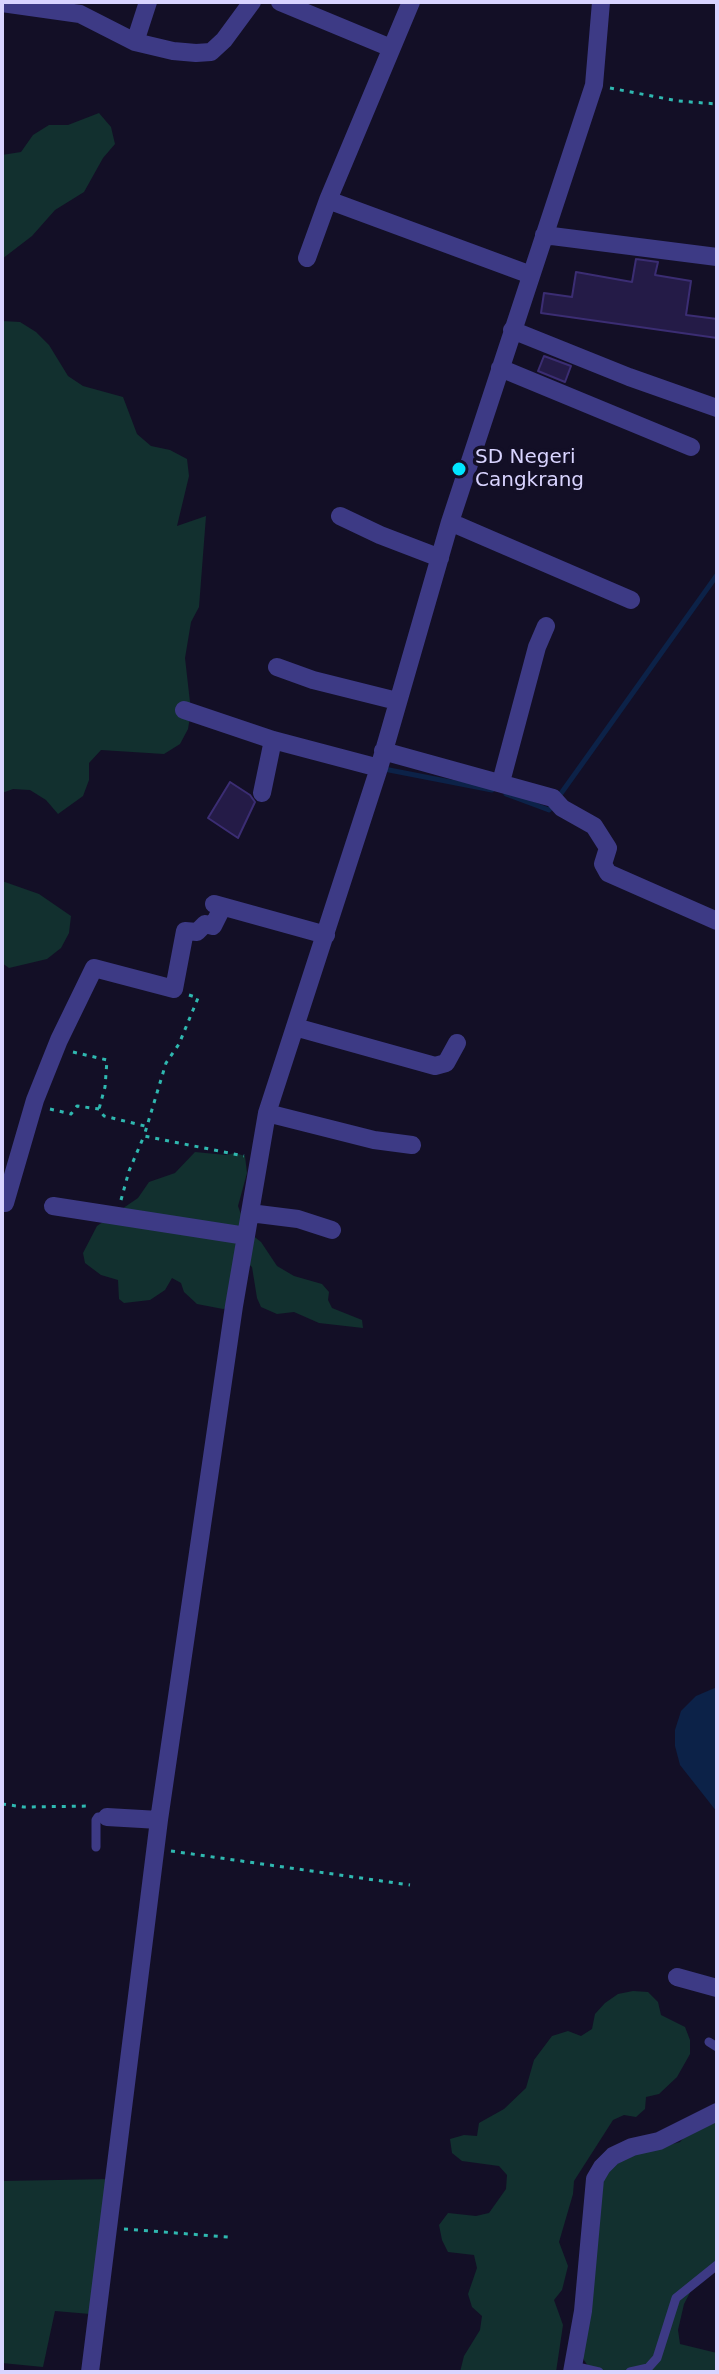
<!DOCTYPE html>
<html>
<head>
<meta charset="utf-8">
<style>
	body { margin:0 }
	#map { position:relative; width:719px; height:2374px; overflow:hidden; background:#130f26; font-family:"DejaVu Sans",sans-serif }
	canvas { display:block }
	.frame { position:absolute; inset:0; border:4px solid #d9d4ff; pointer-events:none }
</style>
</head>
<body>
<div id="map">
<canvas width="719" height="2374"></canvas>
<div class="frame"></div>
</div>
<script>
const context = document.querySelector('canvas').getContext('2d');
context.lineJoin = 'round';
function fill(path, color) { context.fillStyle = color; context.fill(path, 'evenodd'); }
const toPath = rows => new Path2D(rows.map(r => 'M' + r).join(''));
function stroke(path, color, width, dash) { context.strokeStyle = color; context.lineWidth = width; context.lineCap = dash ? 'butt' : 'round'; context.setLineDash(dash || []); context.stroke(path); }
function drawText(font, color, halo, rows, align = 'center') {
  context.font = font + ' "DejaVu Sans",sans-serif'; context.lineWidth = 7; context.setLineDash([]); context.textBaseline = 'middle'; context.strokeStyle = halo; context.fillStyle = color; for (const [text, x, y, turn = 0] of rows) {
    context.save(); context.translate(x, y); context.rotate((+turn || 0) * Math.PI / 180); context.textAlign = isNaN(turn) ? turn : align; if (halo) context.strokeText(text, 0, 0); context.fillText(text, 0, 0); context.restore();
  }
}
fill(toPath([
	[99,113,111,127,115,144,103,158,84,192,55,210,32,236,2,259,2,155,21,152,33,135,49,125,68,125],
	[2,321,20,322,36,332,49,345,68,376,83,386,123,397,137,434,151,446,170,450,187,459,189,476,177,526,206,516,199,607,191,622,185,658,191,711,188,729,180,744,164,754,101,750,89,763,89,780,83,796,58,814,46,800,30,790,13,789,2,793],
	[2,881,39,894,71,916,69,933,61,948,47,959,9,968,2,963],
	[195,1152,226,1155,235,1153,245,1156,247,1173,238,1206,247,1231,261,1242,277,1266,294,1276,322,1284,329,1292,328,1300,332,1308,362,1320,363,1328,319,1323,294,1312,277,1314,261,1307,257,1298,252,1267,245,1261,231,1307,223,1309,197,1304,184,1292,181,1283,172,1278,165,1290,150,1300,124,1303,119,1299,118,1280,101,1275,85,1263,83,1253,97,1226,138,1198,149,1182,175,1173],
	[633,1991,648,1992,658,2002,661,2015,685,2027,690,2040,690,2054,677,2077,659,2094,646,2097,645,2109,636,2117,624,2115,613,2120,574,2181,573,2194,559,2242,568,2266,562,2290,554,2300,563,2325,556,2372,460,2372,464,2356,480,2330,482,2316,472,2307,468,2294,477,2268,474,2255,448,2252,442,2240,439,2225,448,2213,476,2216,489,2213,506,2189,507,2175,499,2166,462,2161,452,2153,450,2139,464,2135,477,2136,479,2123,504,2109,526,2088,534,2060,552,2036,568,2031,581,2036,592,2029,595,2014,605,2003,618,1994],
	[717,2118,717,2271,706,2273,696,2281,684,2304,678,2330,680,2344,717,2353,717,2372,592,2372,580,2354,578,2297,605,2174,638,2146,665,2146,680,2142,698,2122],
	[113,2179,90,2314,55,2311,43,2367,2,2363,2,2181]
]), '#12302f');
fill(toPath([
	[717,1687,717,1812,680,1765,675,1746,675,1730,681,1711,696,1696]
]), '#0c2248');
stroke(toPath([
	[384,769,492,790],
	[506,794,549,810,554,803],
	[557,799,717,575]
]), '#0c2248', 5);
const building = toPath([
	[636,259,658,262,655,275,691,281,686,315,717,319,717,338,541,313,544,293,572,297,576,272,632,282,636,259],
	[544,356,571,366,565,382,538,371,544,356],
	[230,782,250,795,255,802,238,838,208,818,230,782]
]);
fill(building, '#241b47');
stroke(building, '#3b2d73', 2);
stroke(toPath([
	[610,88,678,101,717,104],
	[189,995,198,998,179,1044,166,1063,144,1136,244,1156],
	[73,1052,107,1060,105,1087,99,1109],
	[50,1109,71,1114,77,1106,99,1109,104,1116,149,1127],
	[121,1200,129,1171,144,1136],
	[2,1804,24,1807,91,1806],
	[171,1851,410,1885],
	[124,2229,228,2237]
]), '#2fb8b0', 3, [4, 6]);
stroke(toPath([
	[96,1847,96,1820,98,1817,107,1817],
	[709,2042,717,2047],
	[573,2366,599,2372],
	[630,2372,648,2368,657,2358,676,2298,717,2265]
]), '#3d3a85', 9);
stroke(toPath([
	[280,2,391,48],
	[411,2,328,200,531,275],
	[2,3,80,14,135,42,173,51,196,53,211,52,224,40,252,2],
	[135,42,148,2],
	[544,235,717,257],
	[307,258,328,200],
	[512,330,629,377,717,408],
	[500,368,691,447],
	[340,516,380,535,440,558],
	[450,522,631,600],
	[277,667,313,680,397,701],
	[184,710,273,740,379,768],
	[383,751,553,798,562,808,594,826,608,848,603,864,608,873,717,921],
	[501,782,537,647,546,626],
	[262,793,273,740],
	[214,904,326,935],
	[295,1027,435,1066,446,1063,457,1043],
	[267,1113,374,1140,412,1145],
	[5,1203,35,1100,59,1040,94,968,174,989,185,931,197,932,205,924,213,926,222,908],
	[53,1206,246,1236],
	[250,1213,298,1219,332,1230],
	[107,1817,159,1820],
	[677,1977,717,1988],
	[90,2372,159,1820,234,1306,267,1113,379,768,450,522,594,85,601,2],
	[572,2372,583,2311,595,2179,602,2167,613,2156,632,2147,659,2141,717,2112]
]), '#3d3a85', 18);
for (const [x, y, r, color] of [
	[459,469,8,"#00e5ff"]
]) { const dot = new Path2D(); dot.arc(x, y, r, 0, 2 * Math.PI); context.fillStyle = color; context.fill(dot); stroke(dot, '#130f26', 3); }
drawText('20px', '#d9d4ff', '#130f26', [
	["SD Negeri",475,458],
	["Cangkrang",475,481]
], 'left');
</script>
</body>
</html>
